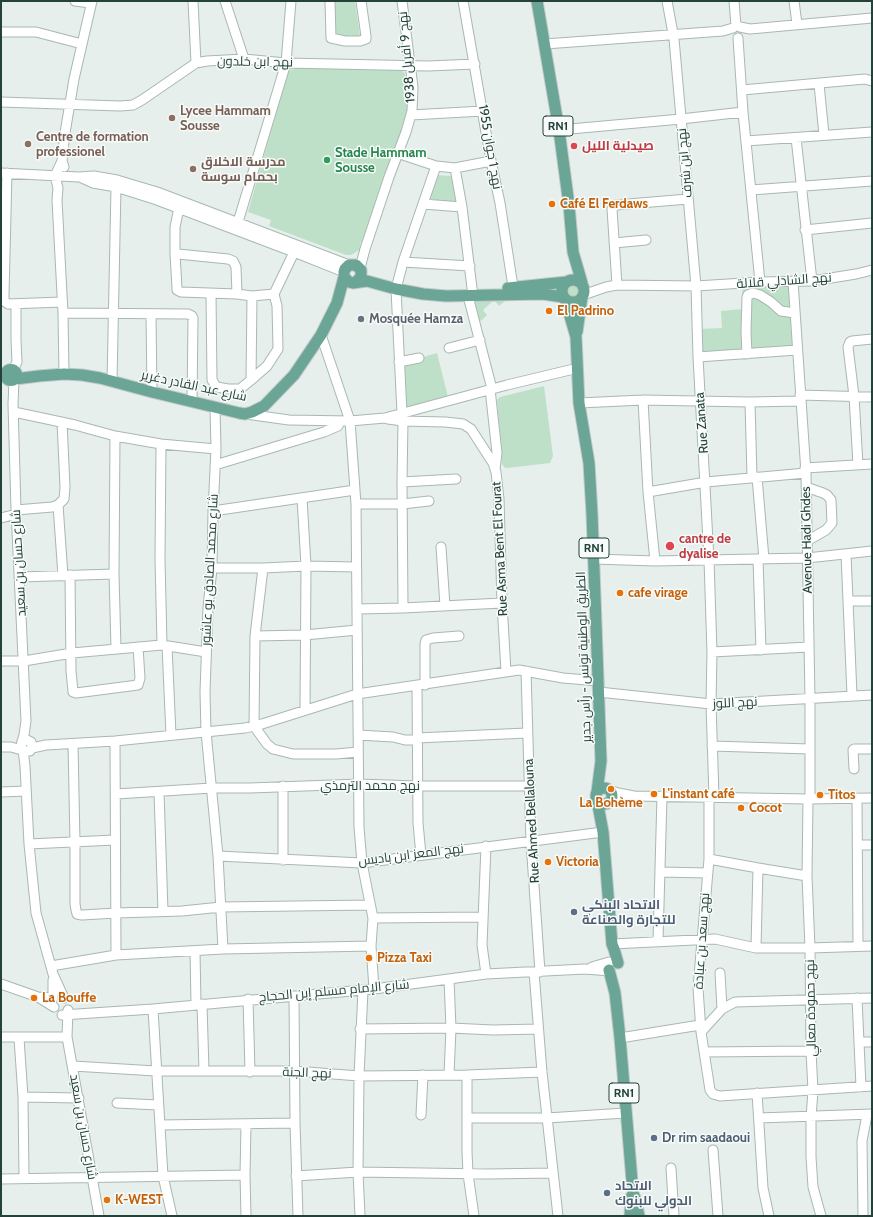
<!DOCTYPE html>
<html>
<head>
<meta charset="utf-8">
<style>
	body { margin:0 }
	#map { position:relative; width:873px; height:1217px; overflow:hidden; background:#e6efeb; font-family:Cabin,sans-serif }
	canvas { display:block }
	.frame { position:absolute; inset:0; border:2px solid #24423a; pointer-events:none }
</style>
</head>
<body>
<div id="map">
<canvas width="873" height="1217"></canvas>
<div class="frame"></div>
</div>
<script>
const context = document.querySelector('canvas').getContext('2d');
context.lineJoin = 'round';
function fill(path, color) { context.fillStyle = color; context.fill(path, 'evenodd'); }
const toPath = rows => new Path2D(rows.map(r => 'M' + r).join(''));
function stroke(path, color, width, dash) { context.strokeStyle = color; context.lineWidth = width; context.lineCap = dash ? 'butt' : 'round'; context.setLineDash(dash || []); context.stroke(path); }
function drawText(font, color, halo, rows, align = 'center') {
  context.font = font + ' Cabin,Cairo,sans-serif'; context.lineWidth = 3; context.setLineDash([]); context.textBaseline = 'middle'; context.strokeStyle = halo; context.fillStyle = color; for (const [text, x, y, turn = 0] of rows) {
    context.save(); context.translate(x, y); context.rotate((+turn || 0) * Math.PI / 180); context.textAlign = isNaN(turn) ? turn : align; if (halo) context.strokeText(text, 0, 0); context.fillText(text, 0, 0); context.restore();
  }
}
fill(toPath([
	[332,1,355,1,361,43,333,41],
	[297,68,402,70,405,74,409,102,408,113,364,241,360,243,362,247,361,249,351,255,346,255,269,226,271,220,248,212,288,71],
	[436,175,452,176,457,202,428,200],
	'565 291a8 8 0 1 1 16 0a8 8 0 1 1-16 0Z',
	[790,286,794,350,702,355,700,329,722,328,721,311,743,309,742,288],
	[494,300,506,300,499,306,494,300,483,310,487,315,481,321,474,315,475,301],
	[437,353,448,397,408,408,405,405,403,363],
	[544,386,553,456,550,463,507,468,505,468,502,464,497,400,500,397]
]), '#bfe0c8');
const minor = toPath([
	[75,1,91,3],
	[193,1,196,63],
	[225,1,244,59],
	[330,1,331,38,345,41,360,41,366,39,366,36,361,1],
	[463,1,491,161,500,203,514,293],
	[667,1,674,39,696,286,698,357,709,560,712,652,711,704,714,797],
	[734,1,736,26],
	[794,1,797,24],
	[740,27,750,29,872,18],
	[1,32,36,32,82,44],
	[738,38,743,112,760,282],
	[545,44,723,31,733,28],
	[819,84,824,135],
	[742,90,865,79,872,81],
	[1,102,120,106,133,105,142,100,196,63,207,61,244,59,286,63,428,66,475,64],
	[411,115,483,111],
	[559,130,681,119,743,112],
	[796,138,812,281],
	[746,141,872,132],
	[397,153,436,166,455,168,491,161],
	[62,161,55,176,58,188,57,200,63,313,64,374],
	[64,167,62,161,65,133,74,79,92,1],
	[455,168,462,207,473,296],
	[1,173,79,177,94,176,117,180,157,192,349,265],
	[82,178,93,183,116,187,157,200,294,252,344,272],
	[751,190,872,181],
	[423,204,462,207],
	[179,208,175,227,175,254,177,288,177,290,181,292,237,294,252,296,274,294,297,246],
	[238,222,286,63,291,1],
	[805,230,872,223],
	[614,243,646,240],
	[178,254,228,259,233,261,236,267,237,294],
	[403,262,470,266],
	[360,268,365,249,389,177,406,132,412,111,413,87,402,1],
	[793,281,806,473,810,699,810,799],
	[617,285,612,209,616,205,688,199],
	[211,294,212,380,215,385,217,387,228,389,240,389,251,380,252,296],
	[1,295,4,295,7,173],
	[4,295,4,301,8,304,62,302],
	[583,295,606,287,617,285,696,286,760,282,812,281,856,274,872,270],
	[468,296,492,389],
	[63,313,188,314,192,316,193,318,192,402],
	[151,314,152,392],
	[321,335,350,421,356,504,359,827,362,863,373,918,371,946,374,989],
	[449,348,480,340],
	[747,354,746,332,747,297,748,295,753,293,760,295,771,302,781,311,795,313],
	[698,357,797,350],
	[399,362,419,358],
	[13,370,17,362,16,340,16,304],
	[14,380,13,404,16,510,26,721,24,735,21,746,24,751,30,751,32,747,31,742,27,740,22,741],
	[251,380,267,366,278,349,277,306,274,294],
	[112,382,116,187],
	[490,389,497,453,495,469],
	[800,395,872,397],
	[643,400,648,492,655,561],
	[750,402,752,477],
	[579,403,643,400,750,402,801,401],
	[215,408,216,449,213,511,212,568,208,608,205,692,206,732,218,856,223,949],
	[14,412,75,425,115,436,161,444,216,449],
	[402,413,396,289,403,262,436,166],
	[246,414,289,420,350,421,385,418,507,385,578,368],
	[388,419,403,421,445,422,463,424,471,429,493,463,496,472,499,499,502,603,506,672],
	[115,436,114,574,116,649],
	[161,444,160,559,162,645],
	[215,465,324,432,338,426,340,421],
	[858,465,854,396,848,347,850,342,852,341,872,339],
	[805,468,872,464],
	[757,477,764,559],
	[402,482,456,479],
	[806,487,823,493,827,495,831,500,832,523,826,530,807,541],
	[648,492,706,482,806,473],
	[302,498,306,566,305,710],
	[356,504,402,504,429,501],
	[58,505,63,576],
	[16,510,52,507,58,505,64,499,65,487,62,422],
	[213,511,355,490],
	[1,518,17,514],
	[441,547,445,606],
	[846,554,852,695],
	[594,559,655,561,807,558,872,551],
	[758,559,761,650],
	[212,568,263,568,255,636,254,726,267,744,273,749,293,754,336,754,358,752],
	[263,568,306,566,356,567],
	[70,575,71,671,73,692,76,693,138,685,140,678,138,647],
	[20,577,114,574],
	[848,601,872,601],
	[403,608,402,482,403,421],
	[357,609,403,608,502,603],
	[255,636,305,635,357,630],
	[167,646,171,735],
	[712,652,809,647],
	[1,661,24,661,72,653,162,645,206,652],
	[526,671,531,842,540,972],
	[425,685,425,644,426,640,433,638,459,636],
	[417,686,418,823,421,855],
	[599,692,711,704,872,695],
	[358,735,393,737,405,740,417,740],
	[417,738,527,733],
	[115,741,116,955],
	[73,744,75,842,75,904,76,910,77,914,82,915,116,913,182,911,221,907,370,905],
	[712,746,810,749],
	[1,747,11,747,22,750],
	[32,748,46,745,115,741,245,728,262,724,357,694,519,670,563,678,599,681],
	[23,750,25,766,29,844,36,913,53,974,64,998],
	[854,769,853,750,854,749,872,749],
	[609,790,618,793,634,796,808,799,872,798],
	[1,792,26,791],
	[159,792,163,911],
	[116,794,212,788,250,788,359,784,417,786,530,786],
	[709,797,709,859,698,988,701,1032,710,1090,713,1094,720,1096,872,1086],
	[857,798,858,945],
	[808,799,807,876,810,948,811,1051,813,1091,811,1117,811,1157,813,1187,821,1216],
	[611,800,627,797],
	[29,844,115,840],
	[858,845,872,845],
	[486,846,482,945,486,974],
	[218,856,362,863,603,832],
	[709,859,758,868],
	[283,860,283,786],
	[660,872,708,873],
	[373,918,483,917],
	[658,941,662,796],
	[612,944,715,939,756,948,810,948,872,946],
	[756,948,758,868,807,876],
	[195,951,196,1004],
	[51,966,116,955,223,949,371,946],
	[592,967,609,962],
	[534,972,542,1072,558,1216],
	[720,973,722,1009],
	[1,984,38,997,54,1007],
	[294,996,295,1123,298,1216],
	[42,997,53,998,53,980],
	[857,998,861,1087],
	[248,999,250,1072],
	[202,1004,204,1071],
	[153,1009,163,1176,172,1216],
	[68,1010,67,1037,99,1216],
	[62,1015,153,1009,374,989,486,974,585,969,610,971],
	[360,1029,451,1028,493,1030,538,1029],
	[701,1032,722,1009,735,1002,872,998],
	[1,1037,67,1037],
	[19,1038,23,1097,24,1178],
	[620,1038,700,1025],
	[859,1042,872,1042],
	[704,1052,811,1051],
	[73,1066,156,1071,295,1071,359,1076,467,1075,542,1072],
	[449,1075,451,1028,449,979],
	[467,1075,467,1151,468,1174,474,1216],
	[757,1093,763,1188,769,1216],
	[23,1097,79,1098],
	[117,1103,158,1105],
	[421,1115,423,1075],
	[467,1118,547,1118,625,1113],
	[759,1118,872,1114],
	[160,1125,295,1123],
	[246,1125,245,1175,246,1216],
	[713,1150,718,1216],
	[671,1168,674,1216],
	[296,1176,358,1172,488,1174,552,1173],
	[1,1179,245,1175],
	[360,1216,358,1172,359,1076,363,990],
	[863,1216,862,1141,867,1115]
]);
const major = toPath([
	[537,1,559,130,569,205,573,252,582,283],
	'562 291a11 11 0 1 1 22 0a11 11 0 1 1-22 0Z',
	[356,282,361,277,361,270,356,265,349,265,345,269,344,272,344,277,349,282,353,283,367,281,396,289,423,294,446,296,543,294,563,297],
	[508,288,566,282],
	[565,299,576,337,579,403,589,463,592,514,601,761,597,792],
	[577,332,582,297],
	'5.5 375a5.5 5.5 0 1 1 11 0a5.5 5.5 0 1 1-11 0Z',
	[15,379,39,376,64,374,82,375,100,378,152,392,239,413,245,414,252,412,264,406,294,375,321,335,337,303,344,277],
	'596 796a8 8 0 1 1 16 0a8 8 0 1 1-16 0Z',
	[597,800,603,832,612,944,614,949,618,963],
	[609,970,615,993,620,1038,633,1193,636,1201,639,1216],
	[630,1216,631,1197]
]);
stroke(minor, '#a8b8b2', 11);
stroke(major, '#c2cac8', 13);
stroke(minor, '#fff', 9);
stroke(major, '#6aa596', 11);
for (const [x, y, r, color] of [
	[172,118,4,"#8d6e63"],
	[28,144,4,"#8d6e63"],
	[574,146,4,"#e0444e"],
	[327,160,4,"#2e9e5b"],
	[193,169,4,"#8d6e63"],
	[552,204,4,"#e8710a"],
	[549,311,4,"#e8710a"],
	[361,319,4,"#6b7280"],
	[670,546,5,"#e0444e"],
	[620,593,4,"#e8710a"],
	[611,789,4,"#e8710a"],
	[654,794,4,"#e8710a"],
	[820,795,4,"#e8710a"],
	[741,808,4,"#e8710a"],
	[548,862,4,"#e8710a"],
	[574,912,4,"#5c6f8a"],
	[369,958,4,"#e8710a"],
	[34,998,4,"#e8710a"],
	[654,1138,4,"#5c6f8a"],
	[607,1193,4,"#5c6f8a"],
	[107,1200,4,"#e8710a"]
]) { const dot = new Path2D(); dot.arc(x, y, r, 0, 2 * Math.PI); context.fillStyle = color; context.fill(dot); stroke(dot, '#f7fbf9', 1.5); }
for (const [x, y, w] of [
	[558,126,30],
	[594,548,30],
	[624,1093,30]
]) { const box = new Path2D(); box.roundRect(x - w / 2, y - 10, w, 20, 3); context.fillStyle = '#f7fbf9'; context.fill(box); stroke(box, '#24423a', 1); }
drawText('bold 12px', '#24423a', null, [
	["RN1",558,126],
	["RN1",594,548],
	["RN1",624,1093]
]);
drawText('13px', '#24423a', '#f7fbf9', [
	["نهج 9 أفريل 1938",407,57,-95],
	["نهج ابن خلدون",255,62,1],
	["نهج 1 جوان 1955",490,147,80],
	["نهج ابن شرف",685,163,-95],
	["نهج الشادلي قلالة",784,281,-4],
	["شارع عبد القادر دغرير",194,386,12],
	["Rue Zanata",702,423,-94],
	["Avenue Hadi Ghdes",807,540,-91],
	["Rue Asma Bent El Fourat",500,549,-93],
	["شارع حسان بن سعيد",19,563,-93],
	["شارع محمد الصادق بو عاشور",210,570,-87],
	["الطريق الوطنية تونس - رأس جدير",584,657,-92],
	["نهج اللوز",735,703,-3],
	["نهج محمد الترمذي",370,786],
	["Rue Ahmed Bellalouna",532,821,-93],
	["نهج المعز ابن باديس",411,855,-7],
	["نهج سعد بن عبادة",702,941,-86],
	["شارع اﻹمام مسلم إبن الحجاج",334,991,-5],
	["نهج حمودة معالي",811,1008,-91],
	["نهج الجنة",307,1073,2],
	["شارع حسان بن سعيد",83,1127,80]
]);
drawText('bold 13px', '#785e54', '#f7fbf9', [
	["Lycee Hammam",180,111],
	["Sousse",180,126],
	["Centre de formation",36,137],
	["professionel",36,152],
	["مدرسة الاخلاق",201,162],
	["بحمام سوسة",201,177]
], 'left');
drawText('bold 13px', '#be3a42', '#f7fbf9', [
	["صيدلية الليل",582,146],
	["cantre de",679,539],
	["dyalise",679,554]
], 'left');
drawText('bold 13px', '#27864d', '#f7fbf9', [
	["Stade Hammam",335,153],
	["Sousse",335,168]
], 'left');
drawText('bold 13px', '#c56008', '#f7fbf9', [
	["Café El Ferdaws",560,204],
	["El Padrino",557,311],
	["cafe virage",628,593],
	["L'instant café",662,794],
	["Titos",828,795],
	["La Bohème",611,803,"center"],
	["Cocot",749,808],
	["Victoria",556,862],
	["Pizza Taxi",377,958],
	["La Bouffe",42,998],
	["K-WEST",115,1200]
], 'left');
drawText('bold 13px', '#5b616d', '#f7fbf9', [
	["Mosquée Hamza",369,319]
], 'left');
drawText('bold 13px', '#4e5e75', '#f7fbf9', [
	["الاتحاد البنكي",582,905],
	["للتجارة والصناعة",582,920],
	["Dr rim saadaoui",662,1138],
	["الاتحاد",615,1186],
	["الدولي للبنوك",615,1201]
], 'left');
</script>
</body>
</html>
